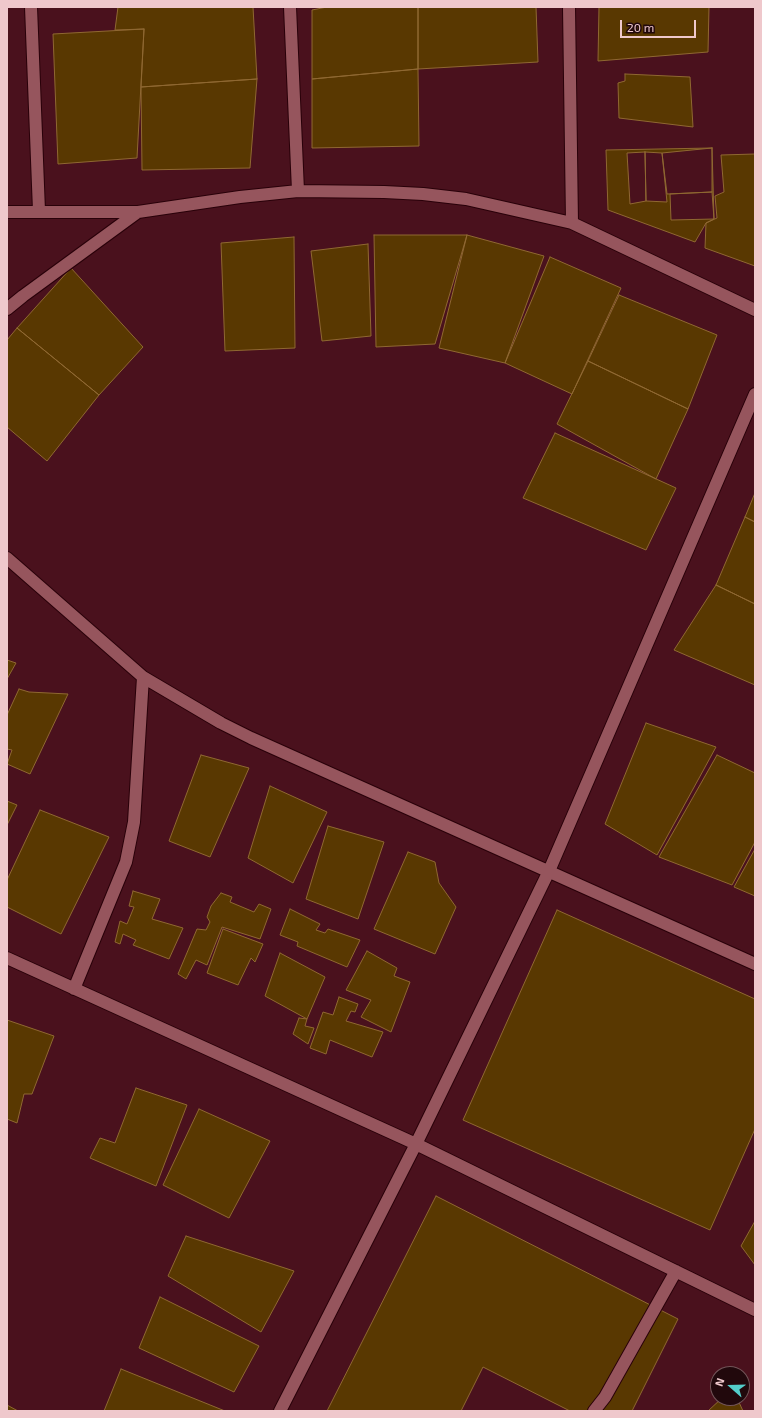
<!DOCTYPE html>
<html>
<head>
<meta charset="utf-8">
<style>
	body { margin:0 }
	#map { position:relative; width:762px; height:1418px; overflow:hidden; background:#4a111d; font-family:"Exo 2",sans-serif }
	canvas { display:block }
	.frame { position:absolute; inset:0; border:8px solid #efc8cc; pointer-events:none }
	.north { position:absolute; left:710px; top:1366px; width:40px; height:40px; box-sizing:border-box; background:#21080c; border:1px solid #735559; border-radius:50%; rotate:290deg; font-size:11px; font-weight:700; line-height:16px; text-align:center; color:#efc8cc }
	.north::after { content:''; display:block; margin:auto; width:14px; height:18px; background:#53cdca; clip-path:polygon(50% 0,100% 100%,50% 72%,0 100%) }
	.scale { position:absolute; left:620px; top:20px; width:76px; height:18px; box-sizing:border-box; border:2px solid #efc8cc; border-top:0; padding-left:5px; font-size:12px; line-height:14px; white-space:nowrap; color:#efc8cc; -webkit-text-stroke:3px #21080c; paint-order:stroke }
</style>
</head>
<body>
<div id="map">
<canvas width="762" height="1418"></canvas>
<div class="frame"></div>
<div class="north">N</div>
<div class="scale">20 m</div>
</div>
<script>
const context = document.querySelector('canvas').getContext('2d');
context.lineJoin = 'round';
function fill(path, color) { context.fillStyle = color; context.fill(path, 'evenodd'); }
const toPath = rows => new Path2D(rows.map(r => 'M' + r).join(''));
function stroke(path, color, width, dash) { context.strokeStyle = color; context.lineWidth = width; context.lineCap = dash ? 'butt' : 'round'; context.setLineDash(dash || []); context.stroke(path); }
const building = toPath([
	[118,7,253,7,257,79,141,87,144,29,115,30,118,7],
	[327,7,418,7,418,69,312,79,312,10,327,7],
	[418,7,536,7,538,62,418,69,418,7],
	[599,7,709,7,708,52,598,61,599,7],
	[144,29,137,158,58,164,53,34,144,29],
	[418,69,419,146,312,148,312,79,418,69],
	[625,74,690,77,693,127,619,118,618,83,625,81,625,74],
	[257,79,250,168,142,170,141,87,257,79],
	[712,148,712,192,667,194,662,153,712,148],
	[712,148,714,219,706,223,695,242,608,210,606,150,712,148],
	[645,152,662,153,667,202,646,201,645,152],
	[645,152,646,201,630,204,627,153,645,152],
	[755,154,755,266,705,248,706,223,717,218,715,196,724,192,721,155,755,154],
	[712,192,714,219,671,220,670,194,712,192],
	[374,235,467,235,435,344,376,347,374,235],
	[467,235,544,256,505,363,439,348,467,235],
	[294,237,295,348,225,351,221,243,294,237],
	[368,244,371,336,322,341,311,251,368,244],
	[550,257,621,288,572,394,505,363,550,257],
	[71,268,143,347,99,395,17,328,71,268],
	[619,295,717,335,688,409,588,361,619,295],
	[17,328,99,395,47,461,7,427,7,340,17,328],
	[588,361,688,409,656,479,557,424,588,361],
	[555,433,676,488,646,550,523,498,555,433],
	[755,493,755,522,745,517,755,493],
	[745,517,755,522,755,604,716,585,745,517],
	[716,585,755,604,755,685,674,650,716,585],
	[7,660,16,663,7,679,7,660],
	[19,689,29,692,68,694,30,774,7,764,12,750,7,749,7,715,19,689],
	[646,723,716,747,657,855,605,824,646,723],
	[201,755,249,768,210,857,169,841,201,755],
	[717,755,755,773,755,842,732,885,659,857,717,755],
	[270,786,327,812,293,883,248,858,270,786],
	[7,801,17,805,7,825,7,801],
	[40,810,109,837,61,934,7,907,7,880,40,810],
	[328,826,384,842,358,919,306,899,328,826],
	[755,849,755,896,734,887,755,849],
	[408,852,435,862,439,883,456,907,435,954,374,929,408,852],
	[133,891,160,899,152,919,183,928,169,959,133,945,136,940,123,934,120,944,115,942,120,921,127,924,134,907,129,906,133,891],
	[221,893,232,897,230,902,254,912,259,904,271,909,260,939,222,927,207,965,196,960,186,979,178,974,197,929,206,930,210,922,207,917,211,906,221,893],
	[290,909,320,924,316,930,325,933,328,929,360,940,347,967,297,946,298,942,280,935,290,909],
	[557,910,755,999,755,1129,710,1230,463,1120,557,910],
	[223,929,263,944,255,962,251,958,238,985,207,973,223,929],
	[367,951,397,968,394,976,410,982,391,1032,361,1017,371,1000,346,990,367,951],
	[280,953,325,977,307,1019,265,996,280,953],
	[339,997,358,1004,355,1012,351,1011,346,1021,383,1032,372,1057,330,1040,326,1054,310,1048,323,1012,333,1015,339,997],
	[299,1018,307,1019,305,1026,314,1028,308,1044,293,1034,299,1018],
	[7,1020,54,1036,32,1094,24,1094,17,1123,7,1119,7,1020],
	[136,1088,187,1105,156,1186,90,1158,100,1138,115,1143,136,1088],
	[199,1109,270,1141,229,1218,163,1185,199,1109],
	[436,1196,678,1319,632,1411,570,1411,483,1367,461,1411,327,1411,436,1196],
	[755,1221,755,1265,741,1246,755,1221],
	[186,1236,294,1271,261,1332,168,1276,186,1236],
	[160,1297,259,1346,234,1392,139,1348,160,1297],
	[121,1369,225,1411,104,1411,121,1369],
	[722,1398,737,1398,743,1411,708,1411,722,1398],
	[7,1405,18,1411,7,1411,7,1405]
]);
fill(building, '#593801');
stroke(building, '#8f6832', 1);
const street = toPath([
	[31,7,39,211],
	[290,7,298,191],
	[569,7,572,223],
	[7,212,138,212],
	[7,309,23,296,138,212,240,197,298,191,384,192,423,194,466,199,572,223,755,310],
	[7,558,143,677,221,723,251,738,755,964],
	[7,958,416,1144,755,1310],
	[74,989,126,862,134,822,143,677],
	[280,1411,416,1144,549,871,755,394],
	[594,1411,605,1397,676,1271]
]);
stroke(street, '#290109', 14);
stroke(street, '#96555d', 12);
</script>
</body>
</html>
